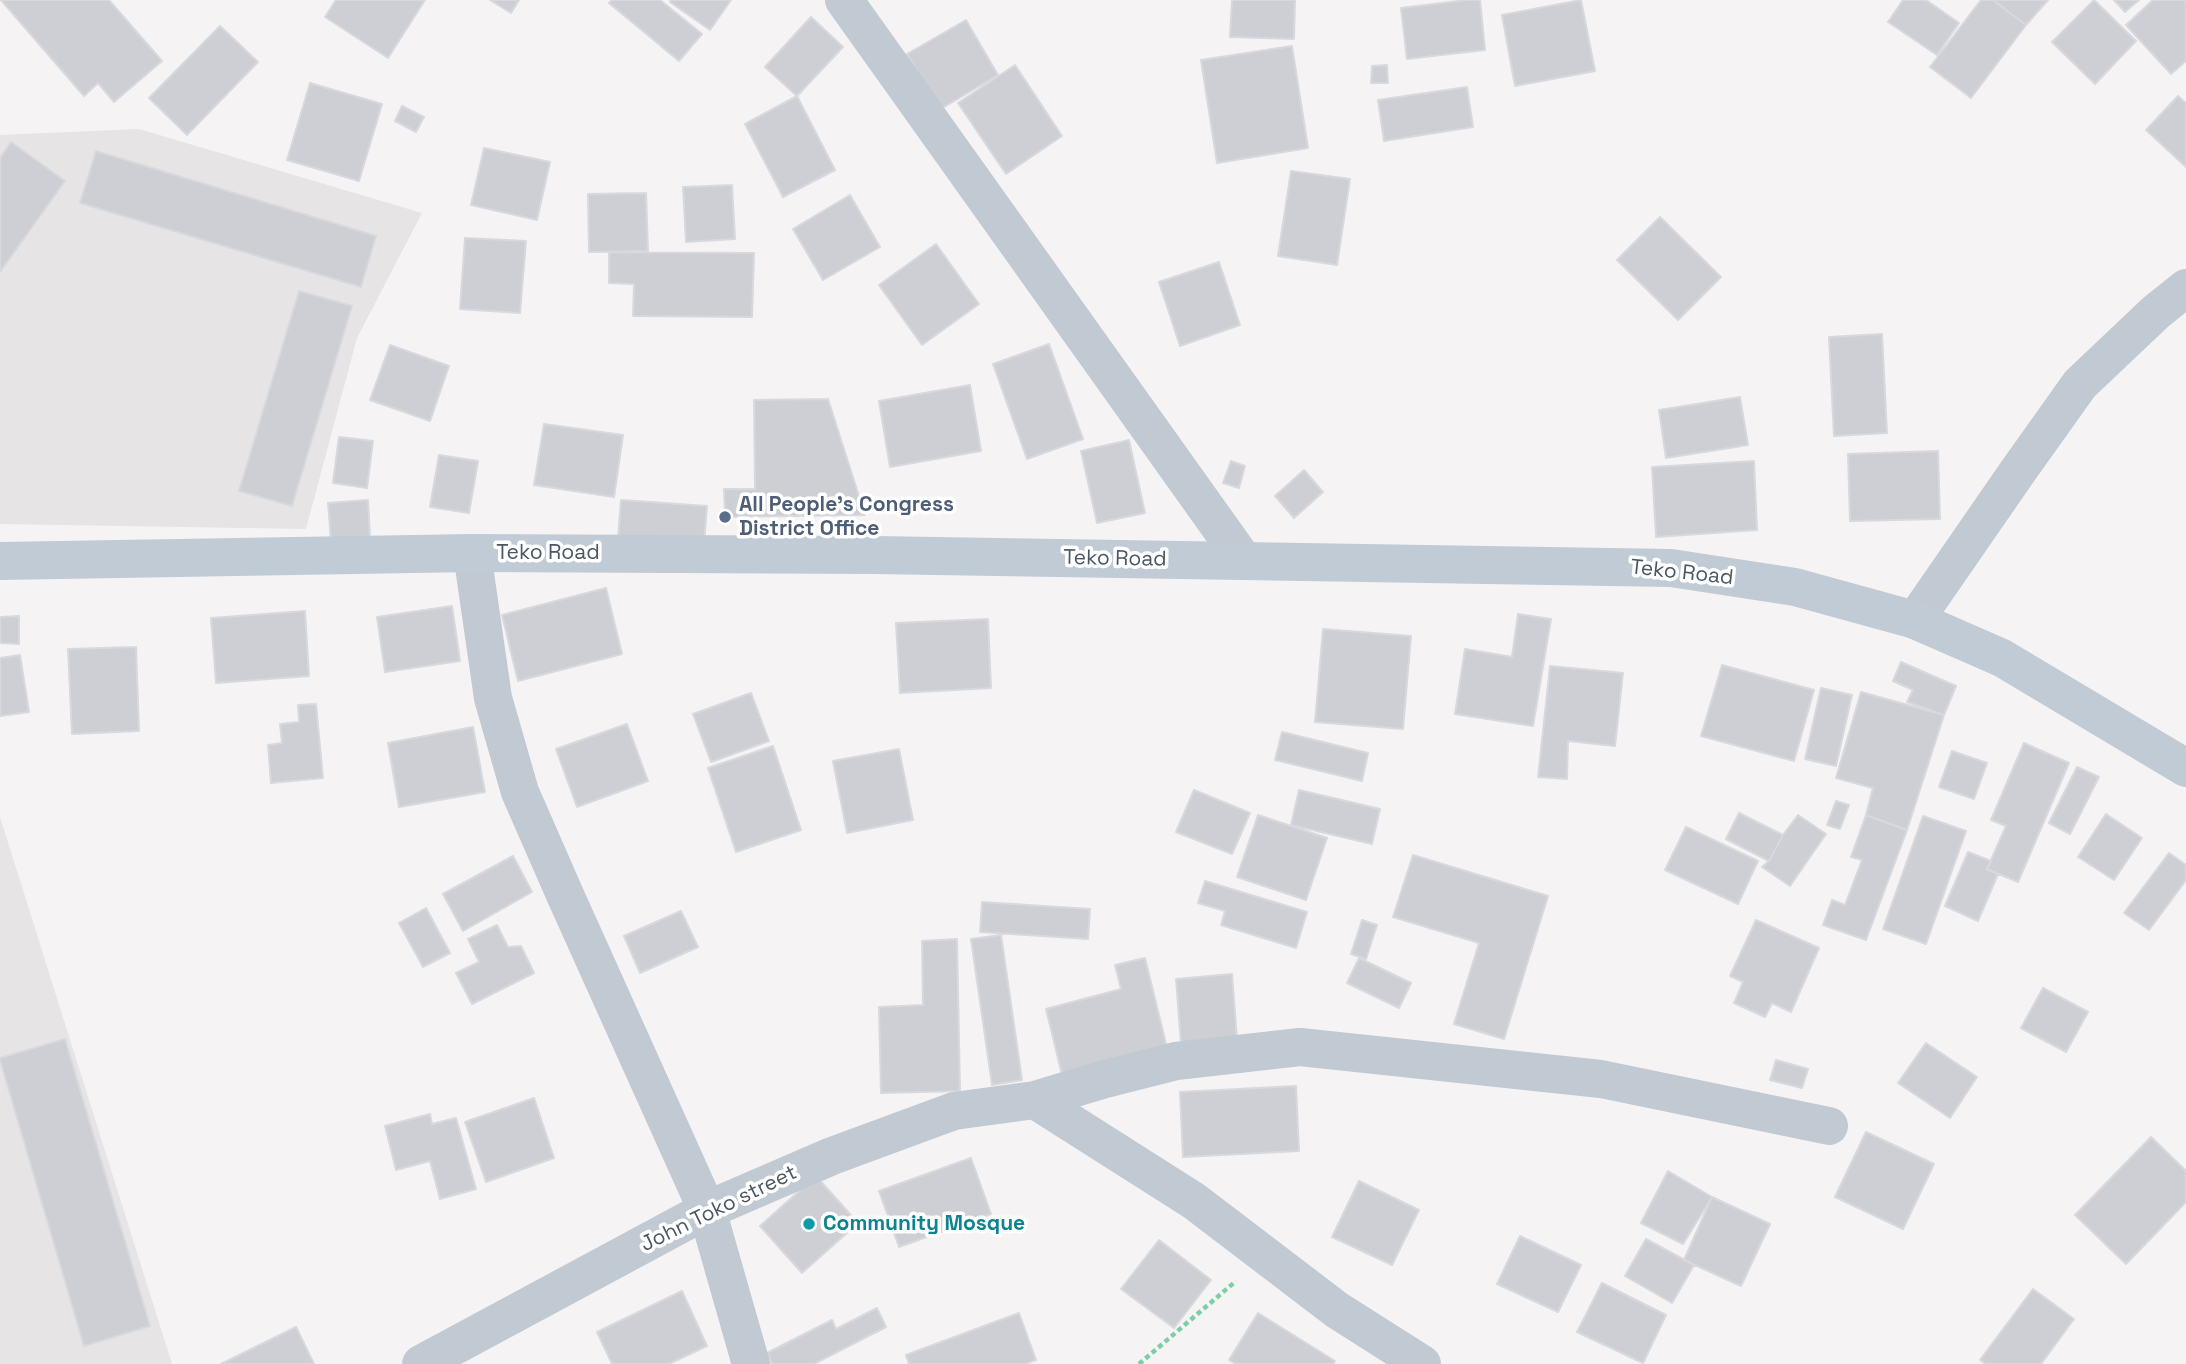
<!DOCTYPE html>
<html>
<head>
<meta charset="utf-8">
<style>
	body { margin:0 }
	canvas { display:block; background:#f5f3f3 }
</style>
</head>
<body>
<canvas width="2186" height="1364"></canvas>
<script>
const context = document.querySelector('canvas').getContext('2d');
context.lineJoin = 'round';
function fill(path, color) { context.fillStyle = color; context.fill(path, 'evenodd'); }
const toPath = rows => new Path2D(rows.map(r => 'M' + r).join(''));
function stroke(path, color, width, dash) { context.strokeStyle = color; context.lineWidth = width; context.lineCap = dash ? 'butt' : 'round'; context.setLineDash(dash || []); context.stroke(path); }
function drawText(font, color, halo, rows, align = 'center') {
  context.font = font + ' "Space Grotesk",sans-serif'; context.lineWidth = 7; context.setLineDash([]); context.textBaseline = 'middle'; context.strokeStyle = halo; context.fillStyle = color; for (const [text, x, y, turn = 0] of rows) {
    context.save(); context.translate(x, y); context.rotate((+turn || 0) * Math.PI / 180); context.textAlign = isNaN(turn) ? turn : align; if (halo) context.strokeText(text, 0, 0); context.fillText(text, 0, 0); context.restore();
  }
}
fill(toPath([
	[139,129,422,213,357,338,306,529,0,524,0,135],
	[0,817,172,1364,0,1364]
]), '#e6e4e5');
const building = toPath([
	[1,0,109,0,162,61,114,102,98,83,84,96,1,0],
	[336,0,425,0,388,58,325,17,336,0],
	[490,0,519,0,511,13,490,0],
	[612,0,660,0,702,34,679,61,609,3,612,0],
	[671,0,731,0,710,30,670,2,671,0],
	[1232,0,1295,0,1294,39,1230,37,1232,0],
	[1467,0,1480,0,1485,50,1407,59,1401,8,1467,0],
	[1581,0,1595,71,1515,86,1502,15,1581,0],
	[1903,0,1926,0,1959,23,1937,55,1888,22,1903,0],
	[1981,0,1993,0,2026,25,1971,98,1930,67,1981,0],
	[1993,0,2048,0,2026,25,1993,0],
	[2094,0,2136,41,2095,84,2052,42,2094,0],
	[2114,0,2139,0,2125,12,2114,0],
	[2153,0,2184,0,2186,2,2186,61,2171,74,2126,25,2153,0],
	[811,17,843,47,797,96,765,67,811,17],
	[966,20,998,75,939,110,907,54,966,20],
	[220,26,258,62,187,135,149,98,220,26],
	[1292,46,1308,148,1217,163,1201,60,1292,46],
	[1015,65,1062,136,1006,174,958,103,1015,65],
	[1387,65,1388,83,1371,83,1372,66,1387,65],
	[310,83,382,104,359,181,287,160,310,83],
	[1467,87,1473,127,1384,141,1378,100,1467,87],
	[797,96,835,170,783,197,745,124,797,96],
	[2178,96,2186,103,2186,167,2146,130,2178,96],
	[402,106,424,117,416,132,395,121,402,106],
	[11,142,65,181,0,272,0,158,11,142],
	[484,148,550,162,537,220,471,205,484,148],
	[96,151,376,236,361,287,80,203,96,151],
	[1291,171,1350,179,1337,265,1278,256,1291,171],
	[732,185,735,239,686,242,683,187,732,185],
	[646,193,648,251,589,252,588,194,646,193],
	[850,195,880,247,823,280,793,229,850,195],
	[1660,217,1721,277,1678,320,1617,260,1660,217],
	[465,238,526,241,520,313,460,309,465,238],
	[936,244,979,304,922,345,879,285,936,244],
	[609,252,754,253,752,317,633,316,634,284,609,283,609,252],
	[1219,262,1240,325,1180,346,1159,282,1219,262],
	[299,291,352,306,292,506,239,491,299,291],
	[1882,334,1887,433,1834,436,1829,337,1882,334],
	[1049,344,1083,439,1027,459,993,364,1049,344],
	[390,345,449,366,430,421,370,400,390,345],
	[970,385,981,451,890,467,879,401,970,385],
	[1740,397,1748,445,1666,458,1659,410,1740,397],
	[828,399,865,515,725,517,724,489,755,489,754,400,828,399],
	[544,424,623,435,614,497,534,485,544,424],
	[339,437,373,441,367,488,333,483,339,437],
	[1129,440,1145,513,1097,523,1081,451,1129,440],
	[1938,451,1940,519,1850,521,1848,454,1938,451],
	[439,455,478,461,469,513,430,507,439,455],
	[1231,461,1245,466,1239,488,1223,483,1231,461],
	[1754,461,1757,530,1656,537,1652,467,1754,461],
	[1304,470,1323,492,1294,518,1275,496,1304,470],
	[368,500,370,538,331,541,328,503,368,500],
	[621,500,707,506,704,543,618,538,621,500],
	[606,588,622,654,518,681,502,615,606,588],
	[452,606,460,661,385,672,377,617,452,606],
	[305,611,309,676,216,683,211,618,305,611],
	[1518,614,1551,619,1533,726,1455,714,1465,649,1512,657,1518,614],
	[19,616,19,644,0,643,0,617,19,616],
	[988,619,991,688,900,693,896,623,988,619],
	[1323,629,1411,636,1403,729,1315,722,1323,629],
	[136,647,139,731,72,734,68,649,136,647],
	[20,655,29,712,0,716,0,658,20,655],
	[1901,662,1956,686,1944,715,1907,702,1913,690,1893,681,1901,662],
	[1722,665,1814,690,1794,761,1701,736,1722,665],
	[1550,666,1623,673,1615,746,1568,741,1567,779,1538,777,1550,666],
	[1821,688,1852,695,1836,766,1805,759,1821,688],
	[1861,692,1944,715,1907,830,1866,815,1873,788,1836,778,1861,692],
	[751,693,769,741,711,762,693,714,751,693],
	[316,704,323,778,271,783,268,745,282,743,280,724,299,722,298,705,316,704],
	[627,724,648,781,577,807,556,749,627,724],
	[473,727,485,792,399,807,388,743,473,727],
	[1282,732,1368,753,1362,781,1275,760,1282,732],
	[2024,743,2069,763,2018,882,1987,869,2006,826,1991,820,2024,743],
	[773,746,801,830,736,852,708,768,773,746],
	[899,749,913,820,847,833,833,761,899,749],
	[1952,751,1987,763,1974,799,1939,787,1952,751],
	[2077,767,2099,777,2070,834,2049,823,2077,767],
	[1194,790,1250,813,1232,854,1176,832,1194,790],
	[1299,790,1380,809,1372,844,1291,825,1299,790],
	[1836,801,1849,805,1840,829,1827,825,1836,801],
	[1739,813,1783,835,1769,861,1726,839,1739,813],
	[2106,814,2142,838,2114,880,2078,857,2106,814],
	[1258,815,1327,838,1306,900,1237,877,1258,815],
	[1798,815,1826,834,1790,886,1762,867,1769,861,1783,835,1798,815],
	[1866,815,1907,830,1866,940,1823,925,1832,900,1845,905,1862,860,1851,857,1866,815],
	[1923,816,1966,831,1926,944,1883,929,1923,816],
	[1686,827,1758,861,1738,904,1665,870,1686,827],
	[1968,852,1991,861,1987,869,1998,874,1978,921,1945,906,1968,852],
	[2169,853,2186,865,2186,880,2149,930,2124,913,2169,853],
	[1413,855,1548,896,1504,1039,1454,1024,1479,943,1393,917,1413,855],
	[513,856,532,892,463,931,443,894,513,856],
	[1205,881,1307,912,1296,948,1221,925,1225,911,1198,903,1205,881],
	[982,902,1090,909,1088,939,980,932,982,902],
	[426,908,450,953,423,967,399,923,426,908],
	[681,911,698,947,640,973,624,936,681,911],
	[1362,920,1377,925,1366,959,1351,954,1362,920],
	[1756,920,1819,948,1791,1012,1772,1003,1765,1017,1734,1003,1743,982,1730,976,1756,920],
	[497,925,508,947,521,946,534,973,472,1004,456,973,479,962,468,939,497,925],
	[1001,935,1022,1080,992,1085,971,939,1001,935],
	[957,939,960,1091,881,1093,879,1007,923,1005,922,941,957,939],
	[1145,958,1169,1056,1064,1083,1046,1009,1121,989,1115,965,1145,958],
	[1359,958,1411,983,1399,1008,1347,983,1359,958],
	[1232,974,1237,1039,1181,1044,1176,979,1232,974],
	[2043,988,2088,1012,2066,1052,2021,1028,2043,988],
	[65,1039,150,1326,84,1346,0,1060,0,1058,65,1039],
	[1926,1043,1977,1077,1950,1118,1898,1083,1926,1043],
	[1776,1060,1808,1069,1802,1088,1770,1080,1776,1060],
	[1296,1086,1299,1151,1183,1157,1180,1092,1296,1086],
	[534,1098,554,1158,486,1182,465,1122,534,1098],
	[430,1114,432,1124,456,1118,476,1189,440,1199,430,1161,396,1170,385,1126,430,1114],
	[1866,1132,1934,1164,1903,1229,1835,1197,1866,1132],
	[2151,1137,2186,1171,2186,1202,2126,1264,2075,1215,2151,1137],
	[971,1158,991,1214,899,1247,879,1191,971,1158],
	[1668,1171,1712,1197,1683,1244,1641,1223,1668,1171],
	[816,1176,858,1223,802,1273,760,1226,816,1176],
	[1359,1181,1419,1210,1392,1265,1332,1237,1359,1181],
	[1712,1197,1770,1224,1741,1286,1684,1260,1712,1197],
	[1520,1236,1581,1265,1558,1312,1497,1284,1520,1236],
	[1646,1239,1694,1265,1672,1303,1625,1276,1646,1239],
	[1159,1240,1211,1280,1174,1328,1121,1289,1159,1240],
	[1602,1283,1666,1315,1643,1363,1577,1332,1602,1283],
	[2033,1289,2074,1319,2041,1364,1986,1364,1980,1360,2033,1289],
	[682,1291,707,1346,669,1364,612,1364,597,1332,682,1291],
	[877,1308,886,1327,814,1364,772,1364,767,1353,832,1320,836,1329,877,1308],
	[1019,1313,1036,1360,1025,1364,909,1364,906,1355,1019,1313],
	[1258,1313,1335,1361,1333,1364,1236,1364,1229,1360,1258,1313],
	[296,1327,314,1364,221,1364,296,1327]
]);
fill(building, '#cdcfd5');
stroke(building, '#d7d9de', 2);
stroke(toPath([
	[1139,1364,1236,1281]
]), '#7ad0a6', 4.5, [5, 3.5]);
stroke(toPath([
	[844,0,1244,561],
	[472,553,493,698,520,792,566,897,707,1210,751,1364],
	[1915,620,2018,471,2080,384,2156,312,2186,288],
	[1035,1100,1194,1201,1337,1310,1422,1364],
	[421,1364,707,1210,832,1156,954,1111,1035,1100,1105,1079,1176,1061,1300,1047,1601,1079,1829,1126]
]), '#c1cad2', 38);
stroke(toPath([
	[0,561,472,553,874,555,1671,568,1795,587,1915,620,2002,658,2186,768]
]), '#c1cbd6', 38);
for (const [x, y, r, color] of [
	[725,517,7,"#5c6f8a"],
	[809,1224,7,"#0f9aa8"]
]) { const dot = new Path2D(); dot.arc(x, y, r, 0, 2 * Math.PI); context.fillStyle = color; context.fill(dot); stroke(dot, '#fff', 2.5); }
drawText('bold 21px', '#4e5e75', '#fff', [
	["All People's Congress",739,505],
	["District Office",739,529]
], 'left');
drawText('21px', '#4a5661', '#fff', [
	["Teko Road",548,553],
	["Teko Road",1115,559,1],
	["Teko Road",1682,573,6],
	["John Toko street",719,1209,-26]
]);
drawText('bold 21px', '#0d838f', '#fff', [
	["Community Mosque",823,1224]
], 'left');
</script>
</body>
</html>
